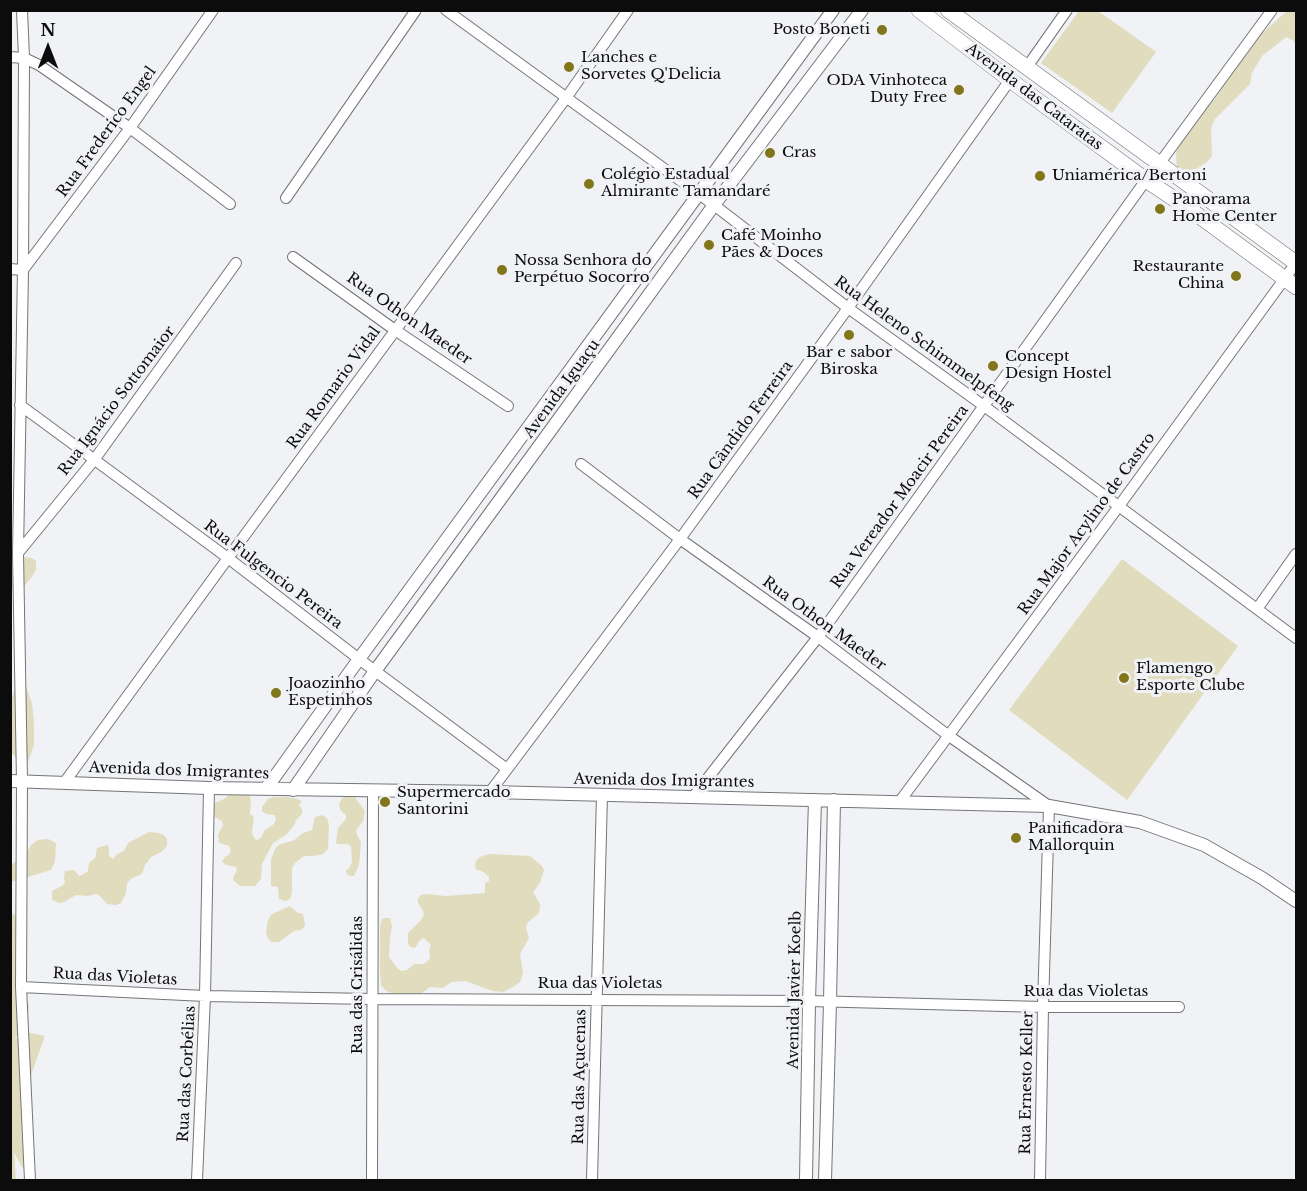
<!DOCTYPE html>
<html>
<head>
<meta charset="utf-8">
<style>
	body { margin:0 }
	#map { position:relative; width:1307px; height:1191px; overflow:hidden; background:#f0f2f5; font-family:"Libre Baskerville",serif }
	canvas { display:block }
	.frame { position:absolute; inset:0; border:12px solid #0c0c0d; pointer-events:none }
	.north { position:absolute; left:18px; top:18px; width:60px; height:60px; -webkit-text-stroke:4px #f0f2f5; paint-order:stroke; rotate:0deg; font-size:16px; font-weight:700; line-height:24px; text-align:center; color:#0c0c0d }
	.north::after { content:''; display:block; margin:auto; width:21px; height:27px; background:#0c0c0d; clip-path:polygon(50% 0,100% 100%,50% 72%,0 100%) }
</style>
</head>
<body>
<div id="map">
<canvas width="1307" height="1191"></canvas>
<div class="frame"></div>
<div class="north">N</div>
</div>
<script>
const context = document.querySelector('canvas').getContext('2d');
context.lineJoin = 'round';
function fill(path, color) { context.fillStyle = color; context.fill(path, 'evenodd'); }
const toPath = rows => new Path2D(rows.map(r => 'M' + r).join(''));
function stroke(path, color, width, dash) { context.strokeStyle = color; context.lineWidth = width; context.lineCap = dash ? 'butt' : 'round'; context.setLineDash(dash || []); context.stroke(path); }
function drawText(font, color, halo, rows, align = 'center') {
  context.font = font + ' "Libre Baskerville",serif'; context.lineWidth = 6; context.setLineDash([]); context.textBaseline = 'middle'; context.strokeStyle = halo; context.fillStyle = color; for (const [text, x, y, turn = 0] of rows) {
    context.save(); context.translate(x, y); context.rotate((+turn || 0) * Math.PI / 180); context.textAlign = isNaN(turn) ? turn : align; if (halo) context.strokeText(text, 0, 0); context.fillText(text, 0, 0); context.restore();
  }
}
fill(toPath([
	[1079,11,1098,11,1156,52,1112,113,1041,63],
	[1287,11,1296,11,1296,49,1294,41,1286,37,1262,56,1252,73,1250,84,1215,119,1211,128,1212,156,1206,163,1196,169,1186,172,1177,171,1176,153,1178,144,1202,113,1216,98,1230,74,1259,36],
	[22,557,32,558,36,561,36,570,31,578,17,595,13,592,11,583,14,568],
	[1122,559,1238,646,1127,800,1009,710],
	[26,686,32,704,34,723,34,745,27,765,18,760,12,753,11,749,11,699,15,690],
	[245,792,249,795,251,800,250,814,254,817,252,832,253,836,256,840,261,838,265,830,274,824,276,820,275,815,266,814,262,811,262,807,268,799,273,797,288,797,297,799,302,801,299,805,302,809,302,814,296,820,295,824,286,835,273,843,262,864,261,879,255,886,240,886,233,880,234,875,237,871,236,867,226,865,222,862,225,857,229,855,231,850,229,846,219,843,218,835,223,825,222,821,213,816,213,807,215,803,224,799,231,793],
	[346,796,354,796,365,811,363,821,356,830,357,835,361,842,359,865,354,876,349,876,346,872,346,870,349,869,352,862,351,846,347,844,338,844,336,843,338,828,346,819,346,815,341,811,339,805,342,798],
	[322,815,327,818,329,825,328,849,323,854,313,856,304,856,295,863,292,868,292,892,290,899,286,901,279,899,278,887,271,886,271,860,274,851,277,846,281,844,293,841,303,833,312,830,315,817],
	[149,832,159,833,164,835,167,839,167,846,161,852,151,857,145,865,142,874,132,878,127,883,126,893,121,903,116,905,107,904,99,895,95,894,88,896,76,895,64,902,59,903,52,900,52,891,62,886,65,882,64,878,65,871,74,870,79,876,82,875,88,871,89,863,95,858,97,848,107,845,109,847,109,856,113,859,117,854,124,851,128,843],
	[48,839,56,843,55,862,51,870,11,882,11,865,26,854,31,845,38,840],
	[489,854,530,856,542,866,544,870,540,883,533,892,540,904,540,909,538,914,527,923,526,928,529,938,520,954,523,973,520,982,513,987,503,992,493,991,465,981,451,982,443,988,430,987,422,993,398,994,388,992,384,989,381,985,380,971,380,926,382,919,385,918,390,918,392,927,390,937,389,957,398,969,402,971,407,970,414,964,423,964,427,962,430,958,429,949,431,945,424,938,420,940,415,948,410,947,408,943,408,933,421,920,424,915,423,911,418,903,418,898,421,895,426,894,446,896,485,893,485,883,489,881,489,877,482,871,477,870,475,866,476,861,480,857],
	[290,906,298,913,303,914,305,926,301,930,294,931,279,942,272,942,268,939,266,932,268,920,272,914],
	[13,913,26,927,27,946,22,966,23,988,29,1006,26,1024,14,1040,26,1032,45,1036,26,1089,29,1127,22,1143,28,1160,37,1176,22,1167,14,1152,16,1180,10,1180,11,1150,12,1149,10,1148,10,915]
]), '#e0dcbd');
const minor = toPath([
	[22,10,24,58,23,270,18,553,22,781,21,987,30,1180],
	[446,10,714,205,848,308,984,406,1296,638],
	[10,57,24,58,39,65,130,128,230,204],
	[1027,67,1067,10],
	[1159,164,1272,10],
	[286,198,416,10],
	[293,257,395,330,508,406],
	[10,269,23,270,130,128,213,10],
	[20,405,228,558,359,659,507,769],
	[581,464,680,539,818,637,949,736,1049,806,1043,1007,1040,1180],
	[18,553,94,460,236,263],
	[1257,609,1296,554],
	[64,783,228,558,566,98,628,10],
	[490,792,680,539,848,308,1010,80],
	[693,797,818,637,1146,180],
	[900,801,1119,506,1296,263],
	[21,987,205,996,372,999,809,1001,1043,1007,1179,1007],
	[197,1180,205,996,209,788],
	[372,1180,373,790],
	[592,1180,602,795]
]);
const tertiary = toPath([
	[10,781,209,788,490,792,1049,806,1140,822,1204,845,1262,878,1296,901],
	[266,789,359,659,833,10],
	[293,790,375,671,545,438,714,205,862,10],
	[806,1180,809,1001,815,800],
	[825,1180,830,1002,834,800]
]);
const primary = toPath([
	[919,10,1010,80,1146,180,1195,213,1296,287],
	[948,10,1296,263]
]);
stroke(minor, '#737578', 12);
stroke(tertiary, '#737578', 14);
stroke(primary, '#737578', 16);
stroke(minor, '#fff', 10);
stroke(tertiary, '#fff', 12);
stroke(primary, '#fff', 15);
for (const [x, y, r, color] of [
	[882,30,6,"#82761a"],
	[569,67,6,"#82761a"],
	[959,90,6,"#82761a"],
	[770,153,6,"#82761a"],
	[1040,176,6,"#82761a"],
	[589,184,6,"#82761a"],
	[1160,209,6,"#82761a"],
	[709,245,6,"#82761a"],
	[502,270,6,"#82761a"],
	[1236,276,6,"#82761a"],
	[849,335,6,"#82761a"],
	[993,366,6,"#82761a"],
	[1124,678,6,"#82761a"],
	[276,693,6,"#82761a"],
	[385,802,6,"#82761a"],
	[1016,838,6,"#82761a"]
]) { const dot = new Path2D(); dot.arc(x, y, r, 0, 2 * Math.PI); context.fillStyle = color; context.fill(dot); stroke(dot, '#f0f2f5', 2); }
drawText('15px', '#0c0c0d', '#f0f2f5', [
	["Posto Boneti",870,30,"right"],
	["Lanches e",581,58],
	["Sorvetes Q'Delicia",581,75],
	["ODA Vinhoteca",947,81,"right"],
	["Duty Free",947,98,"right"],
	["Cras",782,153],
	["Colégio Estadual",601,175],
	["Almirante Tamandaré",601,192],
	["Uniamérica/Bertoni",1052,176],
	["Panorama",1172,200],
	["Home Center",1172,217],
	["Café Moinho",721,236],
	["Pães & Doces",721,253],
	["Nossa Senhora do",514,261],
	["Perpétuo Socorro",514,278],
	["Restaurante",1224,267,"right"],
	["China",1224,284,"right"],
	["Bar e sabor",849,353,"center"],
	["Biroska",849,370,"center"],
	["Concept",1005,357],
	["Design Hostel",1005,374],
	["Flamengo",1136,669],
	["Esporte Clube",1136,686],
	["Joaozinho",288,684],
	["Espetinhos",288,701],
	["Supermercado",397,793],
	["Santorini",397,810],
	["Panificadora",1028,829],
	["Mallorquin",1028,846]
], 'left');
drawText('15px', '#0c0c0d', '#f0f2f5', [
	["Avenida das Cataratas",1034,97,37],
	["Rua Frederico Engel",107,132,-54],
	["Rua Othon Maeder",409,319,35],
	["Rua Heleno Schimmelpfeng",924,344,36],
	["Rua Romario Vidal",334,388,-54],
	["Avenida Iguaçu",562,389,-54],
	["Rua Ignácio Sottomaior",117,401,-53],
	["Rua Cândido Ferreira",741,430,-54],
	["Rua Vereador Moacir Pereira",900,497,-54],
	["Rua Major Acylino de Castro",1087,524,-54],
	["Rua Fulgencio Pereira",273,575,37],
	["Rua Othon Maeder",824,624,36],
	["Avenida dos Imigrantes",179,771,2],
	["Avenida dos Imigrantes",664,781,1],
	["Rua das Violetas",115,977,3],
	["Rua das Violetas",600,984],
	["Rua das Crisálidas",358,985,-90],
	["Avenida Javier Koelb",795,990,-89],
	["Rua das Violetas",1086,992],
	["Rua das Corbélias",187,1074,-87],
	["Rua das Açucenas",580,1077,-89],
	["Rua Ernesto Keller",1027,1083,-89]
]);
</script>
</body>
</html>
